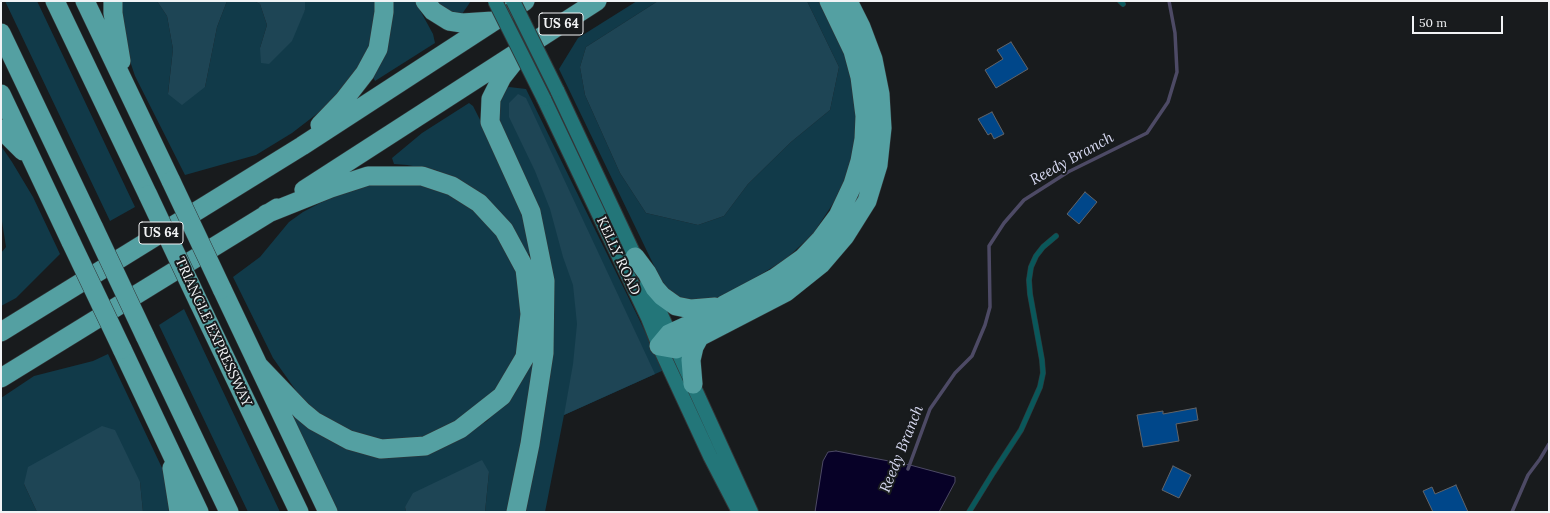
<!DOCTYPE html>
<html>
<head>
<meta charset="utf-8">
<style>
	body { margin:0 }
	#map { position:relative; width:1550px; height:513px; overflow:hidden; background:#181b1d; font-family:Lora,serif }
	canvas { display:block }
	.frame { position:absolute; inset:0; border:2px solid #f1f3f5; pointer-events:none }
	.scale { position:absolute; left:1412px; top:16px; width:91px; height:18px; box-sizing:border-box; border:2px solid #f1f3f5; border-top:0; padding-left:5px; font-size:12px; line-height:14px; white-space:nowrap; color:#f1f3f5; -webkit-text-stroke:3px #181b1d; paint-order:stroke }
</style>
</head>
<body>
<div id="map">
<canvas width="1550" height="513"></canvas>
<div class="frame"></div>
<div class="scale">50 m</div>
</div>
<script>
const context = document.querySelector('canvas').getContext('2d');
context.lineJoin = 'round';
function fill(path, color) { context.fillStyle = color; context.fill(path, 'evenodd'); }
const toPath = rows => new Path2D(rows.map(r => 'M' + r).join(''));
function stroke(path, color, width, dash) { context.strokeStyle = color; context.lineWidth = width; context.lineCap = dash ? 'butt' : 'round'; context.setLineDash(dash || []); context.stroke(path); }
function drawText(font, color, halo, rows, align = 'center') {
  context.font = font + ' Lora,serif'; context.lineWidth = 4; context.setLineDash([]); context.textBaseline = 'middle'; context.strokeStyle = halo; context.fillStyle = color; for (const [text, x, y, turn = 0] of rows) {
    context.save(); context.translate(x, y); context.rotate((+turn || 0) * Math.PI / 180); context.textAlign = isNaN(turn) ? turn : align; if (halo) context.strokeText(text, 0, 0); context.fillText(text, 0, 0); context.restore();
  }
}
fill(toPath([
	[5,1,37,1,135,207,110,221],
	[119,1,157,1,167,16,173,49,168,93,205,87,217,27,227,1,254,1,260,4,267,25,260,48,305,10,305,1,378,1,373,42,359,72,331,103,292,133,256,155,185,175,135,76,122,37],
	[392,1,415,1,433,34,435,43,375,81,373,77],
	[434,1,471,1,462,14,450,11],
	[637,1,658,1,586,47,580,67,585,95,620,173,646,213,698,225,724,216,748,184,791,142,830,110,839,67,807,1,821,1,846,52,856,90,858,128,850,168,834,202,813,234,786,259,742,286,713,300,690,302,672,296,659,276,559,69,578,38],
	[509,87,526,89,664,370,564,415,545,512,523,512,553,341,499,122,498,101,503,90],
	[469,103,473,106,513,185,534,253,527,255,518,236,507,219,487,199,461,182,436,170,407,165,394,164,392,158,422,133],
	[1,146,12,162,33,197,60,254,16,298,1,306,1,253,6,247,1,215],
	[419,182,449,192,475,207,500,234,518,269,524,295,516,355,501,385,443,431,410,440,380,439,341,429,318,414,297,392,273,358,233,277,260,257,289,222,303,212,333,196,364,185],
	[184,309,280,512,248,512,159,325],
	[538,353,507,512,485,512,489,472,405,507,406,512,336,512,291,419,298,415,334,442,448,444,487,421,511,395],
	[108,354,163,470,173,512,143,512,140,482,24,484,37,512,1,512,1,398,34,376,93,361]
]), '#113a49');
fill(toPath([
	[157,1,227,1,217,27,205,87,182,105,168,94,173,49,167,16],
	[254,1,305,1,305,10,292,41,269,64,261,63,260,48,267,25,260,4],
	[658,1,807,1,839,67,830,110,791,142,748,184,724,216,698,225,646,213,620,173,585,95,580,67,586,47],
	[518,94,526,98,655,374,564,415,573,364,577,324,573,285,563,257,550,209,535,171,509,117,509,103],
	[102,426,115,430,140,482,143,512,37,512,24,484,28,467],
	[482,460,489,472,485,512,406,512,405,507,413,493]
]), '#1e4555');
const water = toPath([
	[836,451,910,465,955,477,955,482,939,512,815,512,823,461,828,452,836,451]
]);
fill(water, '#070127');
stroke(water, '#4d4a65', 1);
stroke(toPath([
	[908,469,930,409,955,373,972,356,985,325,990,307,989,246,1004,223,1024,200,1068,172,1147,133,1168,102,1177,72,1175,33,1169,1],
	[1512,512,1528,475,1540,459,1549,444]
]), '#4d4a65', 3.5);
const building = toPath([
	[1011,42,1028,69,996,88,985,70,1003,59,997,50,1011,42],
	[992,112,1004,134,994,139,991,133,988,135,978,119,992,112],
	[1085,192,1097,202,1079,224,1067,214,1085,192],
	[1196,408,1198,420,1176,424,1179,441,1143,447,1137,415,1163,411,1163,414,1196,408],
	[1173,466,1191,475,1179,498,1162,490,1173,466],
	[1456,485,1468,512,1433,512,1423,491,1432,487,1435,494,1456,485]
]);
fill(building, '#00478a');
stroke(building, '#626468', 1);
const lane = toPath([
	[1120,1,1123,4],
	[969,512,993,473,1021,430,1040,387,1043,373,1042,360,1030,294,1029,280,1031,267,1036,256,1043,247,1056,236]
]);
const secondary = toPath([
	[557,90,639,265],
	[544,99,648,318,659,346,710,456,739,512],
	[647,284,751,512]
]);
const highway = toPath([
	[55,1,148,195],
	[85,1,171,181],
	[113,1,113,13,121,61],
	[425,1,433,11,449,21,462,23,493,21],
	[829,1,853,51,860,77,865,116,864,139,860,161,853,184,838,216,821,239,803,258,775,278,724,305,713,314,669,334,659,346,676,349,786,292,821,264,845,236,867,201,878,165,882,128,880,94,873,59,861,27,848,1],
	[1,33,94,228],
	[1,94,71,242],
	[320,125,344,100,365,73,378,49,384,12,384,1],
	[1,129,23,151],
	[304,190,597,1],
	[635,257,647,273,655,288,662,296,676,306,691,309,715,307],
	[222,289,328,512],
	[199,303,299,512],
	[1,332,302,146,525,1],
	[145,336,229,512],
	[122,349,199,512],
	[258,365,302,411,314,421,349,440,381,449,425,446,460,429,502,396,525,357,530,314,525,269,504,230,479,203,452,186,422,176,368,176,331,188,266,214],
	[1,378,277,208],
	[693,384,691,360,694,347,700,336],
	[172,468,179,512],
	[516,512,530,444,544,353,545,281,531,212,490,122,491,99,502,77,517,58]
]);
stroke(lane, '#323537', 6);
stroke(secondary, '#323537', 16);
stroke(highway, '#323537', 20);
stroke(lane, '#0a575a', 5);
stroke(secondary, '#237679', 14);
stroke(highway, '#54a0a2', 19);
const secondaryBridge = toPath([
	[495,1,544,99],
	[513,1,557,90]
]);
const highwayBridge = toPath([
	[171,181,222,289],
	[148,195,199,303],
	[94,228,145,336],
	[71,242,122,349]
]);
stroke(secondaryBridge, '#323537', 16, []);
stroke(highwayBridge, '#323537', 20, []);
stroke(secondaryBridge, '#237679', 14);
stroke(highwayBridge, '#54a0a2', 19);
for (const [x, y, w] of [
	[561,24,44],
	[161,233,44]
]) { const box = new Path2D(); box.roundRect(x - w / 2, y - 11, w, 22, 3); context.fillStyle = '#181b1d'; context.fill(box); stroke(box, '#f1f3f5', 1); }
drawText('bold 13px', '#f1f3f5', null, [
	["US 64",561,24],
	["US 64",161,233]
]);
drawText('14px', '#f1f3f5', '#181b1d', [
	["KELLY ROAD",618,256,65],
	["TRIANGLE EXPRESSWAY",213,332,65]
]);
drawText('italic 15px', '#d7d9f1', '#181b1d', [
	["Reedy Branch",1072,159,-29],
	["Reedy Branch",902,449,-68]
]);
</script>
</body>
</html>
